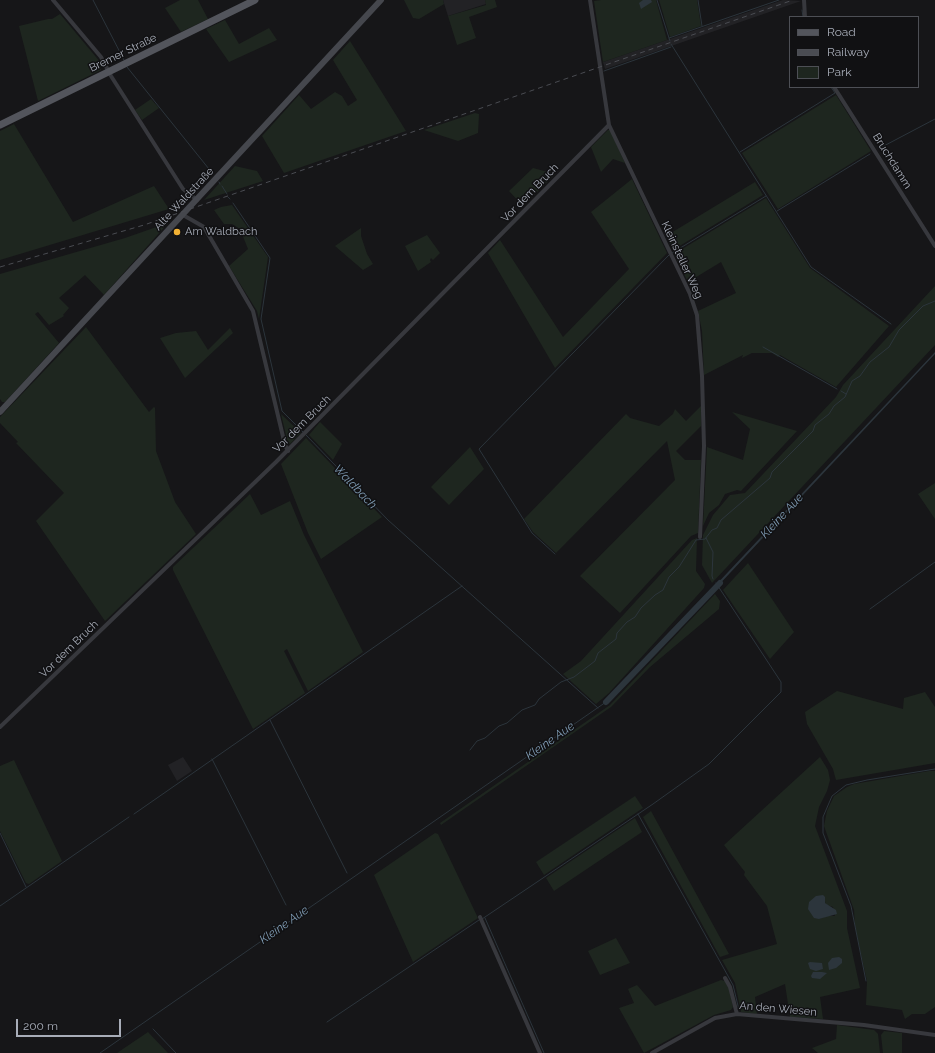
<!DOCTYPE html>
<html>
<head>
<meta charset="utf-8">
<style>
	body { margin:0 }
	#map { position:relative; width:935px; height:1053px; overflow:hidden; background:#161618; font-family:Raleway,sans-serif }
	canvas { display:block }
	.legend { position:absolute; left:789px; top:16px; width:130px; height:72px; box-sizing:border-box; background:#111113; border:1px solid #4d4f55; margin:0; padding:5px 7px; list-style:none; font-size:12px; color:#a8adb8 }
	.legend li { display:flex; align-items:center; gap:8px; height:20px }
	.legend b { width:20px; border:1px solid #4d4f55 }
	.scale { position:absolute; left:16px; top:1019px; width:105px; height:18px; box-sizing:border-box; border:2px solid #a8adb8; border-top:0; padding-left:5px; font-size:12px; line-height:14px; white-space:nowrap; color:#a8adb8; -webkit-text-stroke:3px #111113; paint-order:stroke }
</style>
</head>
<body>
<div id="map">
<canvas width="935" height="1053"></canvas>
<ul class="legend">
<li><b style="height:5px;background:#53555c"></b>Road</li>
<li><b style="height:5px;background:#4a4c52"></b>Railway</li>
<li><b style="height:11px;background:#1e261f"></b>Park</li>
</ul>
<div class="scale">200 m</div>
</div>
<script>
const context = document.querySelector('canvas').getContext('2d');
context.lineJoin = 'round';
function fill(path, color) { context.fillStyle = color; context.fill(path, 'evenodd'); }
const toPath = rows => new Path2D(rows.map(r => 'M' + r).join(''));
function stroke(path, color, width, dash) { context.strokeStyle = color; context.lineWidth = width; context.lineCap = dash ? 'butt' : 'round'; context.setLineDash(dash || []); context.stroke(path); }
function drawText(font, color, halo, rows, align = 'center') {
  context.font = font + ' Raleway,sans-serif'; context.lineWidth = 3; context.setLineDash([]); context.textBaseline = 'middle'; context.strokeStyle = halo; context.fillStyle = color; for (const [text, x, y, turn = 0] of rows) {
    context.save(); context.translate(x, y); context.rotate((+turn || 0) * Math.PI / 180); context.textAlign = isNaN(turn) ? turn : align; if (halo) context.strokeText(text, 0, 0); context.fillText(text, 0, 0); context.restore();
  }
}
fill(toPath([
	[443,0,485,0,486,4,448,16],
	[783,0,801,1,605,69,603,62],
	[183,757,192,771,177,781,168,765]
]), '#222225');
fill(toPath([
	[180,0,198,0,208,19,181,32,165,8],
	[404,0,443,0,444,4,419,19,413,18],
	[485,0,495,0,497,7,469,17,476,38,457,45,448,16,486,5],
	[601,0,656,0,667,40,603,62,594,1],
	[659,0,697,0,701,26,670,37],
	[60,14,101,63,101,70,38,101,19,26,48,19,52,19],
	[225,20,239,44,269,28,277,40,229,62,206,29],
	[350,41,406,131,284,173,262,136,299,95,311,109,335,92,342,96,348,106,357,100,333,60],
	[836,95,871,151,778,209,742,153],
	[151,99,159,108,142,120,135,110],
	[475,113,479,114,478,133,458,141,424,130],
	[14,124,73,222,154,186,169,209,0,260,0,131],
	[608,130,610,130,625,163,613,159,601,172,591,147],
	[235,166,257,171,263,181,204,200],
	[533,168,555,174,523,206,509,191],
	[632,179,667,253,555,368,488,253,500,240,563,337,629,269,591,212],
	[755,182,763,195,673,250,666,236],
	[766,198,810,268,889,326,836,387,780,355,778,357,772,353,752,353,742,358,743,355,704,375,702,331,698,311,736,293,721,262,688,282,674,254],
	[232,205,268,257,259,319,257,311,229,266,248,249,240,229,232,224,224,224,214,210,221,207],
	[168,223,104,295,85,275,59,298,69,308,63,315,64,316,49,325,38,312,35,314,59,343,5,402,2,402,0,399,0,274,125,238],
	[361,228,361,236,367,254,373,264,363,270,335,246],
	[427,235,440,253,433,260,431,258,430,260,431,262,418,271,405,246],
	[935,286,935,345,712,583,702,565,703,535,713,515,730,495,745,493,836,397,843,385],
	[86,327,149,412,154,407,155,408,156,451,175,502,196,534,105,621,36,521,64,493,16,443,18,442,0,423,0,417],
	[230,328,233,333,185,378,160,338,176,333,196,331,208,350],
	[701,406,701,426,676,451,685,460,701,460,698,533,691,536,620,613,580,576,675,480,667,441,556,553,533,532,524,519,626,414,630,418,659,426,673,414,675,409,686,421],
	[732,412,797,431,741,491,737,490,725,494,719,505,709,513,703,526,707,447,743,460,750,429],
	[281,414,301,433,290,444,288,443],
	[320,422,342,444,333,460,309,435],
	[306,438,382,517,321,559,308,533,281,464],
	[470,447,484,469,449,505,431,487],
	[935,483,935,519,918,494],
	[250,494,261,515,290,501,304,535,363,652,308,691,287,649,284,651,305,693,253,729,173,570,173,567],
	[697,538,696,571,705,584,704,588,609,693,596,704,563,674,581,661,692,540],
	[748,563,794,632,770,659,723,590],
	[715,594,720,601,719,609,650,667,611,707,441,825,440,823,610,705],
	[837,691,903,709,904,698,925,692,935,707,935,763,836,780,833,769,807,724,805,712],
	[820,757,828,770,830,780,827,791,819,807,815,826,847,911,847,928,860,988,820,997,823,1019,790,1017,785,984,755,997,757,1014,741,1012,735,983,722,960,777,944,767,906,744,875,745,872,724,845],
	[826,900,825,903,827,905,833,907,835,916,827,916,819,919],
	[14,760,62,861,29,884,26,883,0,831,0,766],
	[929,771,935,771,935,1007,925,1014,912,1014,905,1019,902,1010,866,1005,867,981,855,927,854,910,824,826,827,811,834,796,847,787,854,784],
	[635,796,643,808,544,875,536,862],
	[651,811,729,954,720,957,643,817],
	[635,818,642,832,554,891,546,878],
	[435,833,438,834,478,918,413,962,374,875],
	[616,938,630,963,600,975,588,951],
	[721,980,725,981,729,988,733,1007,731,1010,714,1015,644,1053,619,1008,634,1003,628,989,637,985,655,1006],
	[837,1025,874,1030,878,1034,880,1053,818,1053,812,1048,836,1039],
	[884,1031,902,1033,902,1053,883,1053,881,1035],
	[148,1032,168,1053,117,1053]
]), '#1e261f');
fill(toPath([
	[643,0,651,0,652,2,641,9,639,3],
	[935,352,935,354,715,589,713,588],
	[823,895,825,897,825,903,836,910,837,914,819,919,814,918,808,909,809,902,816,896],
	[839,957,842,959,842,963,836,968,829,970,828,963,832,958],
	[810,962,822,963,823,969,816,971,810,969,808,963],
	[813,972,822,972,827,973,820,979,812,978,811,976]
]), '#2c353c');
stroke(toPath([
	[93,0,124,60],
	[657,0,670,41],
	[698,0,702,26],
	[802,10,803,17],
	[669,38,779,0],
	[671,44,811,267,891,324],
	[127,67,213,174],
	[604,71,671,47],
	[880,148,935,119],
	[740,152,835,93,831,87],
	[219,182,220,184],
	[222,186,227,194],
	[228,197,230,199],
	[233,203,270,258,261,319,282,411,303,432],
	[777,211,870,154],
	[672,253,766,196],
	[763,347,837,389],
	[841,391,846,394],
	[306,435,388,520,598,708],
	[706,538,713,552,712,576,713,579],
	[555,554,532,533,479,449,669,255],
	[870,609,935,562],
	[270,720,347,873],
	[470,750,477,741,485,738,499,726,507,723,522,710,535,705,539,699,561,682,574,677,595,661,598,653,616,639,617,633,627,622,635,617,641,608,655,595,663,590,669,577,679,567,696,540,705,539,712,530,717,528,721,520,770,478,772,472,813,431,815,425,829,414,834,406,845,397,852,381,860,376,870,362,889,347,899,330,923,306,935,301],
	[212,759,286,905],
	[134,814,462,586],
	[638,814,733,985,739,1010],
	[0,833,26,887],
	[0,906,129,817],
	[485,918,544,1053],
	[482,919,653,804,709,764,781,692,781,682,716,583],
	[866,981,851,906,823,833,823,817,832,796,846,785,867,780,935,769],
	[327,1022,479,920],
	[153,1029,176,1053],
	[100,1053,606,702]
]), '#2c353c', 1);
stroke(toPath([
	[606,702,720,583]
]), '#2c353c', 6);
stroke(toPath([
	[53,0,101,57,111,76,183,189,197,200],
	[590,0,609,125,690,294,697,315,702,376,704,446,700,537],
	[804,0,805,17],
	[834,87,935,246],
	[183,215,204,227,253,311,285,445,288,451],
	[0,727,276,462,609,125],
	[480,917,540,1053],
	[725,978,730,987,737,1014],
	[652,1053,715,1018,737,1014,864,1025,935,1035]
]), '#37383d', 4);
stroke(toPath([
	[0,412,381,0]
]), '#45474d', 6);
stroke(toPath([
	[0,125,255,0]
]), '#53555c', 7);
stroke(toPath([
	[0,267,144,225,793,0]
]), '#4a4c52', 1, [5, 4]);
for (const [x, y, r, color] of [
	[177,232,4,"#f2b134"]
]) { const dot = new Path2D(); dot.arc(x, y, r, 0, 2 * Math.PI); context.fillStyle = color; context.fill(dot); stroke(dot, '#111113', 1.5); }
drawText('11px', '#a8adb8', '#111113', [
	["Bremer Straße",123,53,-26],
	["Bruchdamm",892,161,58],
	["Vor dem Bruch",530,193,-46],
	["Alte Waldstraße",184,199,-47],
	["Kleinsteller Weg",682,260,65],
	["Vor dem Bruch",302,424,-45],
	["Vor dem Bruch",69,649,-44],
	["An den Wiesen",778,1009,5]
]);
drawText('11px', '#a8adb8', '#111113', [
	["Am Waldbach",185,232]
], 'left');
drawText('italic 12px', '#7f9bb3', '#111113', [
	["Waldbach",355,487,46],
	["Kleine Aue",782,516,-47],
	["Kleine Aue",550,741,-35],
	["Kleine Aue",284,925,-35]
]);
</script>
</body>
</html>
